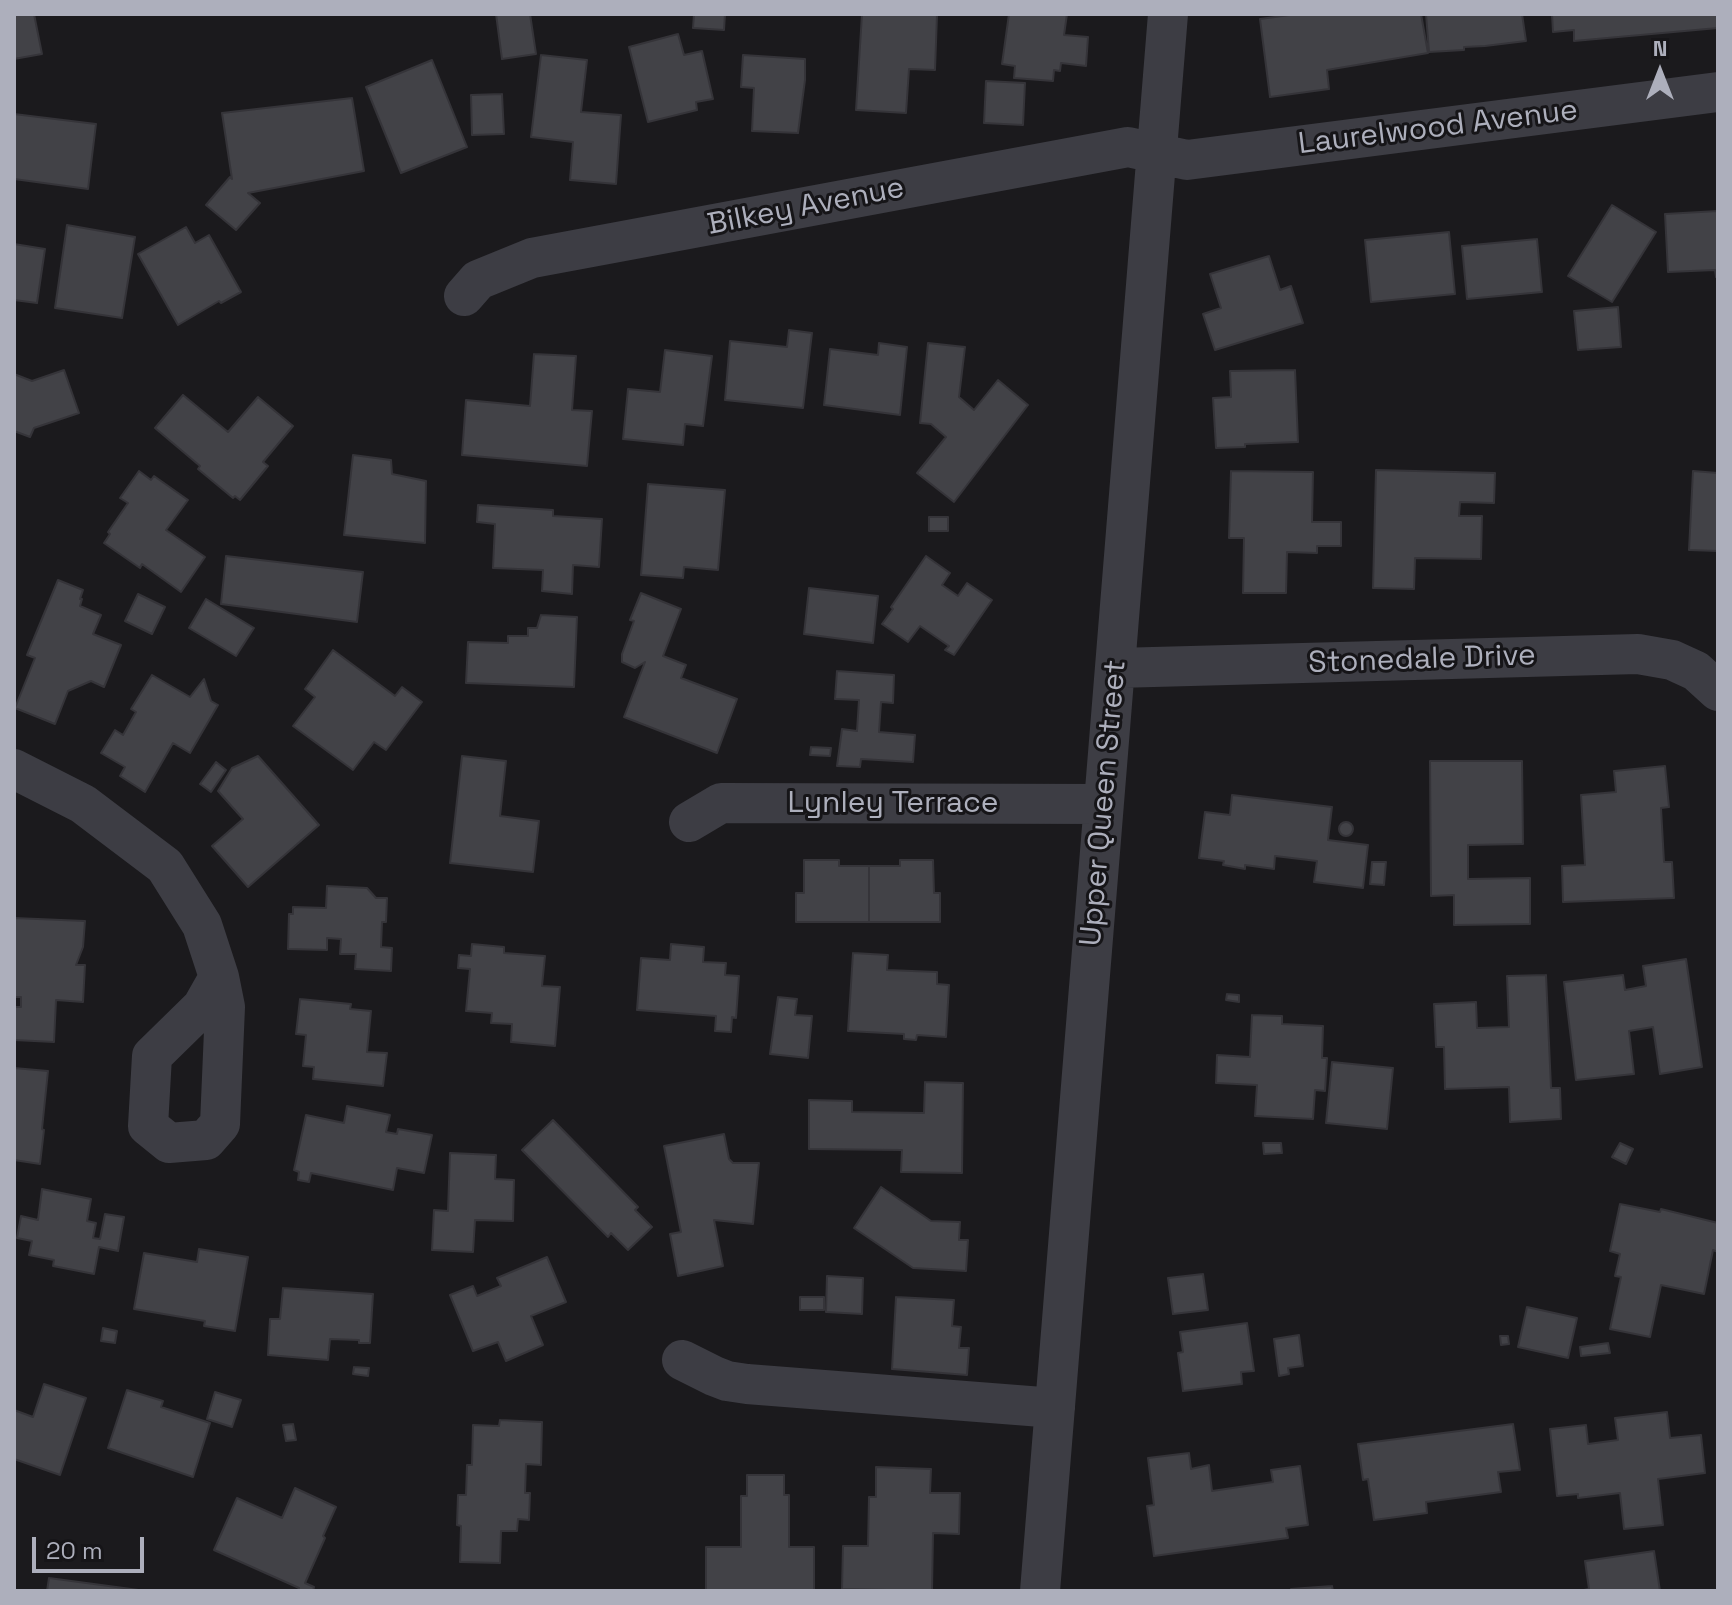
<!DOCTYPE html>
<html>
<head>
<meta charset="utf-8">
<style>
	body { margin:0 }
	#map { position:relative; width:1732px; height:1605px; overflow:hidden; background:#1b1a1d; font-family:"Space Grotesk",sans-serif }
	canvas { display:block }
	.frame { position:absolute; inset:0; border:16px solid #adafbc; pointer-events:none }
	.north { position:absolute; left:1620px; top:32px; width:80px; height:80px; -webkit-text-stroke:6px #161518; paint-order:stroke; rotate:0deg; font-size:22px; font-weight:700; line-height:32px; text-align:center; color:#adafbc }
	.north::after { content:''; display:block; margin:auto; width:28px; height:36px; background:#adafbc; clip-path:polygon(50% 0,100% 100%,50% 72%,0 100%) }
	.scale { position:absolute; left:32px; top:1537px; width:112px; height:36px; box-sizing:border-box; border:4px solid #adafbc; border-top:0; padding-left:10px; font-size:24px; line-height:28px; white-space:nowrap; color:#adafbc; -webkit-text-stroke:6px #161518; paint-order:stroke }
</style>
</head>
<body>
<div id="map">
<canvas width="1732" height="1605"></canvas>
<div class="frame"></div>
<div class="north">N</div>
<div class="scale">20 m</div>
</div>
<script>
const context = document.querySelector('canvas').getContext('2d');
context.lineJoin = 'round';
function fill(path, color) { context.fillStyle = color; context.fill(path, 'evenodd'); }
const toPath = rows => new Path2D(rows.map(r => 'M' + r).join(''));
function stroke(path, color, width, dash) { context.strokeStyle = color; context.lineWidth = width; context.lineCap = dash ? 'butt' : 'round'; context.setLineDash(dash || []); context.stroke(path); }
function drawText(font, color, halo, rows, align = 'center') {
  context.font = font + ' "Space Grotesk",sans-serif'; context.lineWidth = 6; context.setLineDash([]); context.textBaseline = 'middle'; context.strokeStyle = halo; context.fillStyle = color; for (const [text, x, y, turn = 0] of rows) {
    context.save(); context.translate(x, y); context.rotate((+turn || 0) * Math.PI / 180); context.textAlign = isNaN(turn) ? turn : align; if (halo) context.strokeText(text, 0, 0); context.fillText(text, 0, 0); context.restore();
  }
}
const building = toPath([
	[14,14,34,14,42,54,14,59,14,14],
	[496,14,530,14,536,54,502,59,496,14],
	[694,14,725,14,724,30,693,28,694,14],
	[862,14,937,15,935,70,909,69,906,113,856,110,862,14],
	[1009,14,1067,14,1064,35,1088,37,1086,66,1061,63,1060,71,1054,70,1053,81,1014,78,1015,66,1002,64,1009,14],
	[1297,14,1421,14,1428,53,1327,70,1329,89,1270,97,1260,19,1297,14],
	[1426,14,1522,14,1526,41,1485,46,1464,47,1464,50,1429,52,1426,14],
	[1552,14,1717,14,1718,28,1574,41,1574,30,1553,32,1552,14],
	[678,34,684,55,702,51,713,99,696,102,697,110,648,122,629,47,678,34],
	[541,55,587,60,581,112,621,115,616,184,570,180,573,142,531,137,541,55],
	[743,55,805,59,805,80,798,133,752,131,754,88,741,87,743,55],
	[432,60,467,147,401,173,366,87,432,60],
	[986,81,1025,83,1023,125,984,123,986,81],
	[502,94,504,134,472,135,471,95,502,94],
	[352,98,364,171,248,193,260,203,236,230,206,205,230,177,232,179,222,113,352,98],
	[14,114,96,124,88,189,14,179,14,114],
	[1612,205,1656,232,1612,302,1568,276,1612,205],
	[1718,211,1718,276,1716,277,1715,270,1668,272,1665,214,1718,211],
	[67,225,135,237,122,318,55,308,67,225],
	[186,227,195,243,209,235,241,292,221,303,219,301,178,325,138,254,186,227],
	[1449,232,1455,294,1371,302,1365,240,1449,232],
	[1537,239,1542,292,1467,299,1462,246,1537,239],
	[14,244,45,249,37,303,14,300,14,244],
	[1269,256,1280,290,1291,286,1303,323,1215,350,1203,314,1221,308,1210,274,1269,256],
	[1618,307,1621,347,1578,350,1574,311,1618,307],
	[789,330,812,333,803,408,725,400,730,341,787,347,789,330],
	[879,343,907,347,900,415,824,405,830,349,878,355,879,343],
	[928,343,965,347,959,397,974,410,998,380,1028,405,954,502,917,473,946,437,931,424,920,423,928,343],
	[665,350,712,356,703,426,685,424,683,445,623,439,628,389,660,392,665,350],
	[534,354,576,356,572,410,592,411,587,466,462,455,466,400,530,406,534,354],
	[64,370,79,413,34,428,30,437,14,431,14,374,32,381,64,370],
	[1295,370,1298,442,1245,444,1245,447,1216,448,1213,398,1231,397,1230,371,1295,370],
	[183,395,228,432,258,397,293,426,263,462,268,466,240,500,235,496,233,498,198,469,200,466,155,428,183,395],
	[353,455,391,460,392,474,426,481,425,543,344,535,353,455],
	[1376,470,1495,473,1494,503,1460,502,1459,516,1482,516,1481,559,1415,558,1414,589,1373,588,1376,470],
	[139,471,151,480,154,476,188,500,166,530,205,557,181,592,142,564,140,568,104,543,110,534,108,532,128,503,120,498,139,471],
	[1231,471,1313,472,1312,522,1341,522,1341,546,1317,546,1317,553,1287,552,1286,593,1243,593,1244,538,1229,538,1231,471],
	[1693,471,1718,473,1718,551,1689,550,1693,471],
	[648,484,725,490,718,570,684,567,683,578,641,575,648,484],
	[478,505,553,510,553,516,602,519,599,567,573,565,572,594,542,591,543,570,493,568,495,524,477,522,478,505],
	[929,517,948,517,948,531,929,531,929,517],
	[226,556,363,572,357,622,221,604,226,556],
	[926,556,950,573,942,585,958,596,967,583,992,600,954,655,945,650,949,646,920,626,908,642,882,624,893,609,891,607,926,556],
	[58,580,83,590,80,599,82,599,80,606,101,615,93,634,121,645,104,687,91,681,68,691,55,724,15,708,35,658,27,655,58,580],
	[809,588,878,596,873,643,804,634,809,588],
	[641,593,681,609,663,656,686,665,681,678,737,699,717,753,624,717,645,662,635,668,622,662,622,654,634,621,630,620,641,593],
	[138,594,165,607,152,634,125,621,138,594],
	[206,599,254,628,236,656,189,628,206,599],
	[541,615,577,617,574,687,466,683,468,642,508,643,508,636,528,636,528,628,537,628,541,615],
	[333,650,395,696,402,687,422,702,386,750,374,742,353,770,293,726,315,697,305,689,333,650],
	[837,671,894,675,893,703,881,702,879,732,915,735,913,762,861,759,860,767,837,766,842,729,857,731,859,700,835,699,837,671],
	[152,675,190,697,204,679,211,701,218,705,190,753,173,743,145,792,120,776,125,767,101,753,115,730,123,735,136,712,131,709,152,675],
	[811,747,831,748,830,756,810,755,811,747],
	[258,756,319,825,248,887,212,846,243,819,218,791,232,768,258,756],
	[462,756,506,761,500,816,539,821,533,872,450,863,462,756],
	[1430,761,1522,761,1523,844,1468,845,1468,879,1530,878,1530,924,1454,925,1454,895,1431,896,1430,761],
	[216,762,226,770,211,792,200,784,216,762],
	[1665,766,1669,807,1661,808,1664,862,1672,862,1674,898,1563,902,1562,866,1585,865,1581,795,1616,792,1614,771,1665,766],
	[1232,795,1332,807,1328,840,1368,845,1363,888,1314,882,1317,861,1275,856,1274,869,1245,865,1245,869,1223,865,1224,861,1199,858,1205,812,1230,815,1232,795],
	'1339 829a7 7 0 1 1 14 0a7 7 0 1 1-14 0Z',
	[804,860,839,860,839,866,869,866,869,922,796,922,796,893,804,893,804,860],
	[900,860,933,860,934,893,940,893,940,922,869,922,869,866,900,866,900,860],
	[1372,862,1386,862,1384,885,1370,884,1372,862],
	[327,886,367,888,376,898,387,898,386,922,382,922,381,947,392,948,391,971,355,969,356,954,340,954,341,939,327,938,327,950,288,949,289,914,293,914,293,907,326,908,327,886],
	[14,918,85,921,83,947,76,965,85,965,83,1002,56,1000,54,1042,14,1040,14,1007,21,1007,21,997,14,997,14,918],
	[472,944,504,947,504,953,545,956,542,986,560,987,555,1046,511,1042,512,1024,491,1023,492,1013,466,1011,470,969,458,968,459,955,471,956,472,944],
	[671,944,704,947,703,962,726,963,725,975,739,976,736,1018,732,1017,731,1032,715,1031,716,1016,637,1010,641,958,670,960,671,944],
	[853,953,888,955,887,970,937,972,937,984,949,985,946,1037,917,1035,916,1040,904,1039,904,1034,848,1031,853,953],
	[1686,959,1702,1067,1660,1074,1653,1027,1629,1031,1634,1074,1576,1080,1564,982,1623,975,1625,990,1646,986,1643,966,1686,959],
	[1546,975,1551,1088,1560,1088,1561,1119,1510,1122,1509,1087,1445,1089,1444,1047,1436,1047,1434,1004,1476,1002,1477,1028,1509,1027,1507,976,1546,975],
	[1227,994,1239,995,1239,1002,1226,1000,1227,994],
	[778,997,797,999,795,1015,812,1016,808,1058,770,1054,778,997],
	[300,999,351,1004,350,1009,371,1011,367,1052,387,1053,383,1086,313,1079,314,1067,303,1066,306,1035,296,1034,300,999],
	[1252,1015,1282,1016,1282,1024,1323,1026,1322,1058,1327,1058,1325,1091,1315,1090,1313,1119,1255,1116,1257,1085,1216,1083,1217,1055,1250,1057,1252,1015],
	[1332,1062,1393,1068,1387,1129,1326,1123,1332,1062],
	[14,1068,48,1071,42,1129,44,1130,40,1164,14,1160,14,1068],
	[925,1082,963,1083,962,1173,901,1172,902,1150,809,1149,809,1100,852,1101,852,1112,924,1113,925,1082],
	[347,1106,390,1115,386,1132,397,1134,398,1129,432,1135,424,1173,397,1168,393,1190,311,1173,309,1182,298,1180,299,1172,294,1170,306,1115,344,1123,347,1106],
	[553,1120,638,1207,635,1210,652,1227,628,1250,611,1233,608,1237,522,1150,553,1120],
	[724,1134,729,1159,733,1163,759,1163,753,1224,714,1220,723,1266,678,1276,670,1234,681,1232,664,1146,724,1134],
	[1263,1143,1281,1143,1282,1153,1264,1154,1263,1143],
	[1620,1143,1633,1149,1626,1164,1612,1157,1620,1143],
	[450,1153,496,1155,495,1179,514,1180,513,1221,475,1220,473,1252,432,1250,434,1210,448,1211,450,1153],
	[881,1187,931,1221,960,1222,959,1240,968,1240,966,1271,913,1268,854,1228,881,1187],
	[42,1189,91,1199,87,1221,96,1223,93,1238,100,1239,105,1214,124,1217,118,1251,99,1247,94,1274,53,1266,54,1260,29,1255,32,1241,17,1238,21,1216,38,1220,42,1189],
	[1620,1204,1660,1212,1661,1209,1718,1223,1718,1252,1713,1250,1704,1294,1661,1285,1650,1337,1610,1329,1621,1277,1615,1276,1620,1254,1610,1251,1620,1204],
	[199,1249,248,1257,235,1331,204,1326,205,1321,134,1309,144,1253,197,1262,199,1249],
	[547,1257,566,1302,531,1316,543,1345,506,1361,498,1342,473,1351,450,1295,473,1286,477,1296,501,1286,497,1278,547,1257],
	[1203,1274,1208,1310,1173,1314,1168,1278,1203,1274],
	[827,1276,863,1278,862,1314,826,1312,827,1276],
	[283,1288,373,1294,370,1343,359,1343,359,1340,330,1339,328,1360,268,1355,270,1319,280,1319,283,1288],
	[800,1297,824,1297,824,1310,800,1310,800,1297],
	[896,1297,954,1300,952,1326,961,1327,959,1348,969,1348,967,1375,892,1369,896,1297],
	[1527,1307,1577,1318,1568,1358,1518,1347,1527,1307],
	[1247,1323,1254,1371,1241,1372,1242,1384,1183,1391,1178,1353,1183,1352,1180,1332,1247,1323],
	[103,1328,117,1331,115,1343,101,1341,103,1328],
	[1299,1335,1303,1366,1288,1368,1289,1374,1279,1376,1274,1339,1299,1335],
	[1500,1336,1508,1336,1509,1344,1501,1345,1500,1336],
	[1608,1343,1610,1353,1581,1356,1580,1347,1608,1343],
	[354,1367,369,1368,368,1376,353,1374,354,1367],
	[44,1384,86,1398,60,1475,14,1459,14,1410,33,1417,44,1384],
	[127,1390,163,1401,161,1407,210,1423,193,1477,108,1448,127,1390],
	[215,1392,241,1400,232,1427,207,1419,215,1392],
	[1667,1412,1670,1438,1701,1435,1705,1473,1658,1479,1663,1525,1624,1529,1620,1493,1578,1498,1578,1494,1557,1496,1550,1429,1586,1425,1588,1444,1618,1440,1615,1418,1667,1412],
	[500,1420,542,1422,541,1465,526,1464,525,1493,530,1493,529,1520,518,1519,517,1531,501,1531,500,1563,460,1562,461,1526,457,1525,458,1495,466,1495,467,1465,472,1465,473,1425,499,1426,500,1420],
	[293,1424,296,1440,286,1441,283,1425,293,1424],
	[1513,1424,1520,1470,1498,1472,1501,1492,1426,1502,1427,1513,1374,1520,1368,1479,1363,1480,1358,1444,1513,1424],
	[1189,1453,1191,1469,1209,1465,1212,1491,1273,1482,1271,1470,1300,1466,1308,1525,1286,1528,1288,1538,1154,1556,1147,1506,1154,1505,1148,1458,1189,1453],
	[876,1467,931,1469,930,1493,960,1493,959,1534,933,1533,932,1591,842,1589,843,1546,868,1546,869,1497,876,1497,876,1467],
	[747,1475,784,1475,784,1495,789,1495,789,1547,814,1547,814,1590,706,1590,706,1547,741,1547,741,1496,747,1496,747,1475],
	[295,1488,336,1507,323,1536,325,1538,305,1583,314,1587,313,1591,298,1591,299,1588,214,1550,237,1498,282,1518,295,1488],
	[1654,1551,1660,1591,1579,1591,1589,1589,1585,1561,1654,1551],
	[49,1578,146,1591,47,1591,49,1578],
	[1332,1586,1333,1591,1291,1591,1291,1589,1332,1586]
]);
fill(building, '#424247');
stroke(building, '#353439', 2);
stroke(toPath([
	[464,296,478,280,532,258,1128,147,1187,160,1718,92],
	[1116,668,1638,654,1672,660,1696,671,1718,691],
	[14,769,83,804,165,866,202,925,219,977,225,1007,220,1124,206,1140,169,1143,148,1126,152,1056,202,1007,219,977],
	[689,822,721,803,1103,804],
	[682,1360,714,1376,727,1381,747,1384,1055,1408],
	[1040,1591,1168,14]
]), '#3d3d44', 40);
drawText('30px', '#adafbc', '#161518', [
	["Laurelwood Avenue",1438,128,-7],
	["Bilkey Avenue",806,207,-11],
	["Stonedale Drive",1422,660,-2],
	["Upper Queen Street",1104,803,-85],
	["Lynley Terrace",893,804]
]);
</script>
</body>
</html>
